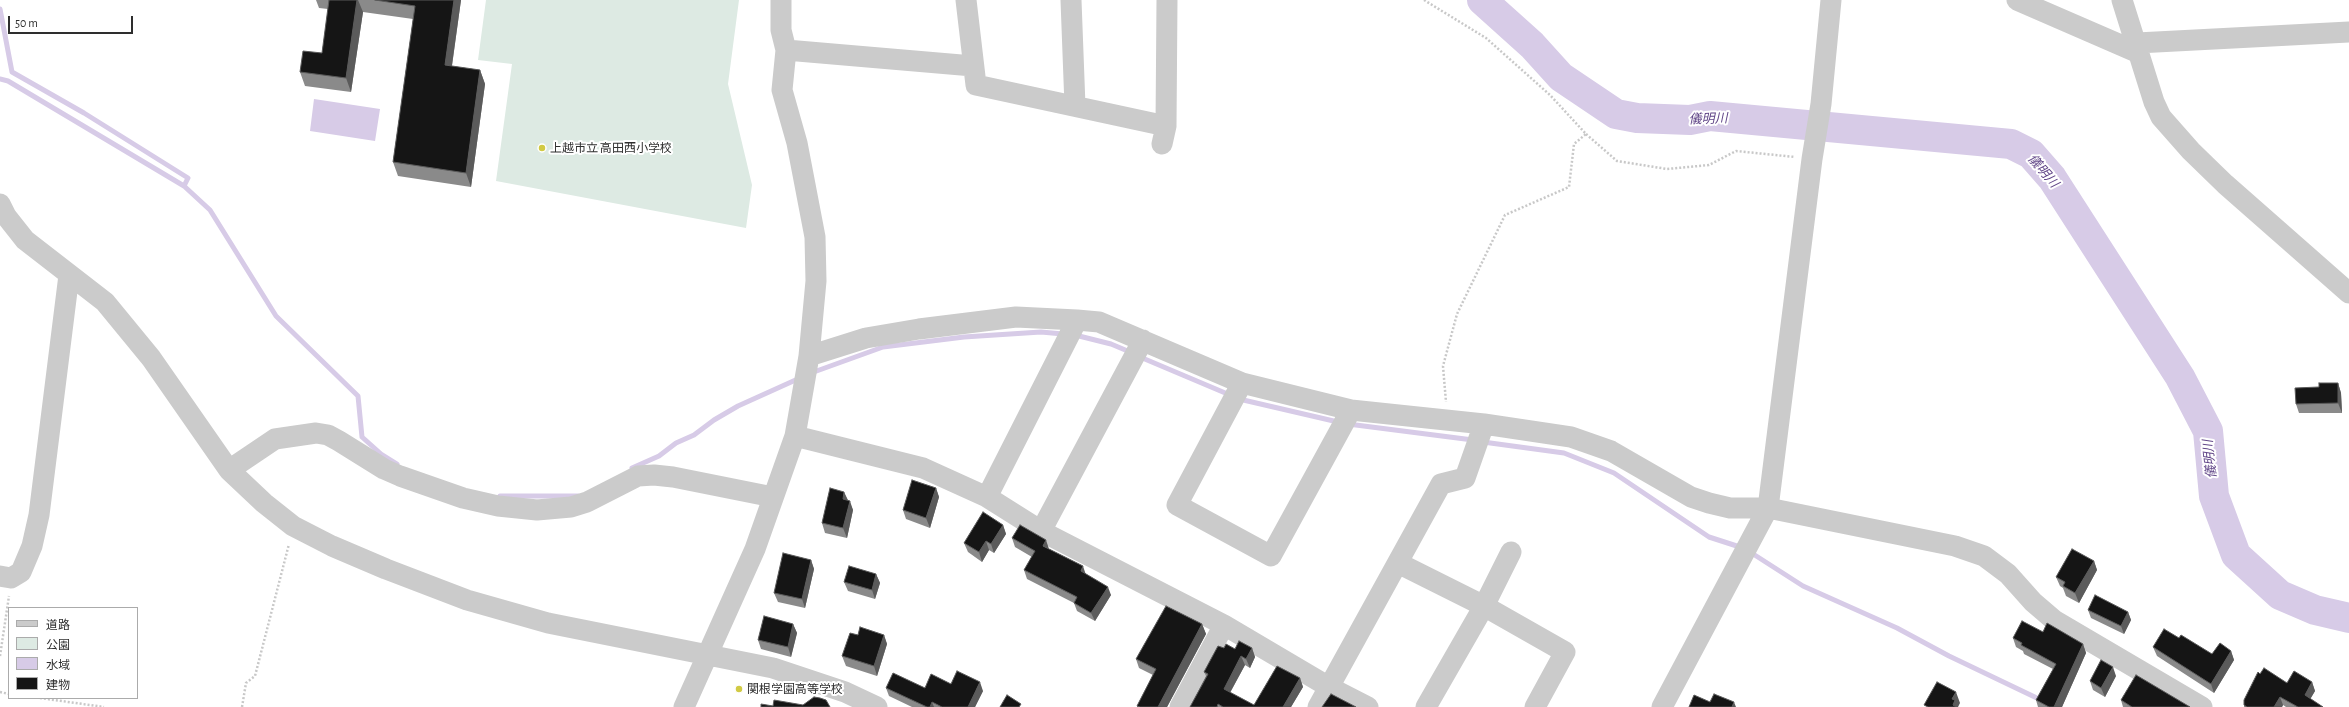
<!DOCTYPE html>
<html>
<head>
<meta charset="utf-8">
<style>
	body { margin:0 }
	#map { position:relative; width:2349px; height:707px; overflow:hidden; background:#fff; font-family:"Alegreya Sans","Noto Sans JP",sans-serif }
	canvas { display:block }
	.legend { position:absolute; left:8px; top:607px; width:130px; height:92px; box-sizing:border-box; background:#fff; border:1px solid #ababab; margin:0; padding:5px 7px; list-style:none; font-size:12px; color:#2e2e2e }
	.legend li { display:flex; align-items:center; gap:8px; height:20px }
	.legend b { width:20px; border:1px solid #ababab }
	.scale { position:absolute; left:8px; top:16px; width:125px; height:18px; box-sizing:border-box; border:2px solid #2e2e2e; border-top:0; padding-left:5px; font-size:12px; line-height:14px; white-space:nowrap; color:#2e2e2e; -webkit-text-stroke:3px #fff; paint-order:stroke }
</style>
</head>
<body>
<div id="map">
<canvas width="2349" height="707"></canvas>
<ul class="legend">
<li><b style="height:5px;background:#cbcbcb"></b>道路</li>
<li><b style="height:11px;background:#ddeae3"></b>公園</li>
<li><b style="height:11px;background:#d7cbe7"></b>水域</li>
<li><b style="height:11px;background:#151515"></b>建物</li>
</ul>
<div class="scale">50 m</div>
</div>
<script>
const context = document.querySelector('canvas').getContext('2d');
context.lineJoin = 'round';
function fill(path, color) { context.fillStyle = color; context.fill(path, 'evenodd'); }
const toPath = rows => new Path2D(rows.map(r => 'M' + r).join(''));
function stroke(path, color, width, dash) { context.strokeStyle = color; context.lineWidth = width; context.lineCap = dash ? 'butt' : 'round'; context.setLineDash(dash || []); context.stroke(path); }
function drawText(font, color, halo, rows, align = 'center') {
  context.font = font + ' "Alegreya Sans","Noto Sans JP",sans-serif'; context.lineWidth = 4; context.setLineDash([]); context.textBaseline = 'middle'; context.strokeStyle = halo; context.fillStyle = color; for (const [text, x, y, turn = 0] of rows) {
    context.save(); context.translate(x, y); context.rotate((+turn || 0) * Math.PI / 180); context.textAlign = isNaN(turn) ? turn : align; if (halo) context.strokeText(text, 0, 0); context.fillText(text, 0, 0); context.restore();
  }
}
fill(toPath([
	[486,0,739,0,728,84,752,185,746,228,496,181,512,64,478,60]
]), '#ddeae3');
fill(toPath([
	[314,99,380,109,375,141,310,131]
]), '#d7cbe7');
stroke(toPath([
	[0,9,12,72,84,113,188,178,184,186,210,210,276,316,358,396,362,437,381,454,397,464],
	[0,79,8,81,184,186],
	[1075,335,1111,344,1130,352],
	[1140,357,1230,395],
	[811,373,883,347,964,337,1041,332,1063,334],
	[1239,399,1338,422],
	[1348,424,1473,440],
	[1483,442,1564,453,1614,473,1709,537,1743,548],
	[632,468,659,456,676,443,694,435,714,420,738,406,800,378],
	[500,496,578,496],
	[1750,552,1803,586,1897,628,1949,656,2041,700]
]), '#d7cbe7', 5);
stroke(toPath([
	[1482,0,1532,45,1561,77,1616,114,1637,118,1690,120,1710,116,2011,144,2031,154,2052,178,2180,377,2208,431,2214,496,2236,555,2280,595,2315,610,2349,618]
]), '#d7cbe7', 30);
stroke(toPath([
	[1424,0,1486,38,1550,95,1586,134,1574,144,1569,187,1505,215,1457,314,1443,366,1446,402],
	[1586,134,1617,161,1667,169,1709,165,1736,151,1795,157],
	[0,656,9,596],
	[0,692,9,694],
	[40,698,104,707],
	[242,707,246,683,255,676,289,544]
]), '#c8c8c8', 2.5, [2, 2]);
stroke(toPath([
	[966,0,976,85,1166,126,1167,0],
	[1071,0,1075,106],
	[2017,0,2139,53],
	[2122,0,2154,102,2161,117,2191,151,2225,184,2349,293],
	[2137,43,2349,32],
	[786,50,973,66],
	[1162,144,1166,126],
	[0,204,6,216,25,240,105,302,151,358,229,470,264,503,293,526,332,546,386,569,467,600,548,623,773,668,845,692,877,707],
	[809,356,866,338,919,329,1016,317,1077,320,1099,322,1242,383,1351,410,1484,424,1571,437,1611,451,1691,497,1709,503,1730,508,1768,508,1955,546,1984,556,2008,574,2033,602,2054,620,2202,707],
	[1242,383,1177,505,1271,556,1351,410],
	[795,436,923,468,987,497,1041,531,1224,625,1329,687,1368,707],
	[229,470,275,439,316,433,328,435,339,441,384,469,400,476,463,498,498,506,537,510,571,507,587,502,638,476,654,475,673,477,773,497],
	[987,497,1077,320],
	[1041,531,1143,340],
	[1398,563,1484,606,1565,652,1535,707],
	[0,576,11,578,21,572,32,546,39,515,69,275],
	[684,707,755,549,795,436,809,356,816,281,815,237,797,143,782,90,786,50,781,30,781,0],
	[1180,707,1224,625],
	[1318,707,1441,484,1465,478,1484,424],
	[1426,707,1484,606,1511,552],
	[1662,707,1768,508,1812,159,1821,104,1831,0]
]), '#cbcbcb', 21);
fill(toPath([
	[316,0,461,0,452,66,480,70,485,84,471,187,398,176,393,162,413,19,363,12,351,92,305,86,300,72,322,53,328,9,319,8],
	[2338,383,2341,393,2342,413,2299,413,2296,404,2319,387],
	[936,488,939,497,930,528,906,519,903,510],
	[844,492,853,510,847,538,825,533,822,523],
	[1003,525,1006,534,994,553,989,550,982,562,968,552,964,543],
	[1012,538,1049,549,1085,573,1111,595,1095,621,1077,611,1074,603,1027,579,1024,570,1032,557,1015,547],
	[811,560,814,569,805,608,778,602,774,593],
	[2094,561,2097,570,2079,603,2066,596,2063,588,2060,586,2056,577],
	[876,574,880,583,875,599,848,591,844,582],
	[2088,610,2128,612,2131,620,2124,634,2091,618],
	[793,624,797,633,791,657,761,649,758,640],
	[1202,624,1206,634,1167,707,1137,707,1137,706,1153,675,1139,668,1136,659],
	[2043,632,2083,644,2086,653,2062,707,2038,707,2036,700,2053,669,2024,654,2023,651,2016,647,2013,638],
	[858,635,884,635,887,644,877,676,846,666,842,656],
	[2179,638,2212,654,2231,651,2234,660,2214,693,2157,656,2153,647],
	[1224,648,1235,649,1252,648,1255,657,1250,668,1245,665,1230,693,1254,705,1300,678,1303,687,1291,707,1190,707,1206,676,1204,672],
	[2116,676,2105,697,2093,690,2090,681],
	[2312,682,2315,691,2310,699,2323,707,2286,707,2283,705,2282,707,2244,707,2244,705,2287,683],
	[951,684,983,691,975,707,912,707,889,696,886,688,925,688],
	[2121,700,2190,707,2123,707]
]), '#8a8a8a');
fill(toPath([
	[357,0,358,0,363,12,351,92,346,78],
	[454,0,461,0,450,79,445,65],
	[480,70,485,84,471,187,466,173],
	[2338,383,2341,393,2342,413,2338,403],
	[936,488,939,497,930,528,926,518],
	[844,492,848,501,843,499],
	[850,501,853,510,847,538,843,528],
	[1003,525,1006,534,994,553,991,544],
	[1046,540,1049,549,1043,546],
	[986,541,989,550,982,562,979,552],
	[811,560,814,569,805,608,802,599],
	[2094,561,2097,570,2079,603,2075,593],
	[1083,566,1086,575,1081,571],
	[876,574,880,583,875,599,872,590],
	[1108,587,1111,595,1095,621,1091,613],
	[2128,612,2131,620,2124,634,2121,626],
	[793,624,797,633,791,657,788,647],
	[1202,624,1206,634,1167,707,1158,707],
	[884,635,887,644,877,676,874,666],
	[2083,644,2086,653,2062,707,2054,707],
	[1252,648,1255,657,1250,668,1246,659],
	[2231,651,2234,660,2214,693,2211,684],
	[1241,656,1245,665,1227,698,1224,689],
	[2113,667,2116,676,2105,697,2101,688],
	[1300,678,1303,687,1291,707,1283,707],
	[980,682,983,691,975,707,968,707],
	[2312,682,2315,691,2308,703,2305,695],
	[1956,692,1960,703,1958,707,1953,707,1952,699],
	[2280,697,2283,705,2282,707,2274,707],
	[932,702,934,707,930,707],
	[1734,702,1736,707,1732,707]
]), '#5b5b5b');
const building = toPath([
	[329,0,357,0,346,78,300,72,303,51,322,53,329,0],
	[375,0,454,0,445,65,480,70,466,173,393,162,415,6,375,0],
	[2319,383,2338,383,2338,403,2296,404,2295,388,2319,387,2319,383],
	[912,480,936,488,926,518,903,510,912,480],
	[830,488,844,492,843,499,850,501,843,528,822,523,830,488],
	[983,512,1003,525,991,544,986,541,979,552,964,543,983,512],
	[1020,525,1046,540,1043,546,1083,566,1081,571,1108,587,1091,613,1074,603,1077,597,1024,570,1035,551,1012,538,1020,525],
	[2072,549,2094,561,2075,593,2063,586,2065,582,2056,577,2072,549],
	[783,553,811,560,802,599,774,593,783,553],
	[849,566,876,574,872,590,844,582,849,566],
	[2095,595,2128,612,2121,626,2088,610,2095,595],
	[1166,606,1202,624,1158,707,1140,707,1137,706,1156,669,1136,659,1166,606],
	[764,616,793,624,788,647,758,640,764,616],
	[2022,621,2043,632,2047,623,2083,644,2054,707,2049,707,2036,700,2056,664,2021,645,2022,643,2013,638,2022,621],
	[860,627,884,635,874,666,842,656,850,633,858,635,860,627],
	[2164,629,2179,638,2181,635,2212,654,2220,643,2231,651,2211,684,2153,647,2164,629],
	[1239,641,1252,648,1246,659,1241,656,1224,689,1254,705,1277,666,1300,678,1283,707,1223,707,1218,704,1217,707,1190,707,1208,674,1204,672,1218,646,1224,648,1226,644,1235,649,1239,641],
	[2101,660,2113,667,2101,688,2090,681,2101,660],
	[2264,668,2287,683,2294,671,2312,682,2305,695,2323,707,2298,707,2280,697,2274,707,2247,707,2244,705,2244,700,2258,672,2260,674,2264,668],
	[957,671,980,682,968,707,942,707,932,702,930,707,927,707,886,688,893,673,925,688,931,674,951,684,957,671],
	[2136,675,2190,707,2132,707,2121,700,2136,675],
	[1937,682,1956,692,1952,699,1955,700,1953,705,1956,707,1928,707,1924,705,1937,682],
	[1331,694,1356,707,1322,707,1331,694],
	[1714,694,1734,702,1732,707,1689,707,1694,695,1710,702,1714,694],
	[1007,695,1021,704,1019,707,1000,707,1007,695],
	[814,697,820,698,826,700,830,707,761,707,761,704,773,706,774,700,803,705,814,697]
]);
fill(building, '#151515');
stroke(building, '#5b5b5b', 1);
for (const [x, y, r, color] of [
	[542,148,4,"#d1ca44"],
	[739,689,4,"#d1ca44"]
]) { const dot = new Path2D(); dot.arc(x, y, r, 0, 2 * Math.PI); context.fillStyle = color; context.fill(dot); stroke(dot, '#fff', 1.5); }
drawText('12px', '#2e2e2e', '#fff', [
	["上越市立 高田西小学校",550,148],
	["関根学園高等学校",747,689]
], 'left');
drawText('italic 13px', '#604587', '#fff', [
	["儀明川",1708,119,-2],
	["儀明川",2043,171,49],
	["儀明川",2210,459,-96]
]);
</script>
</body>
</html>
